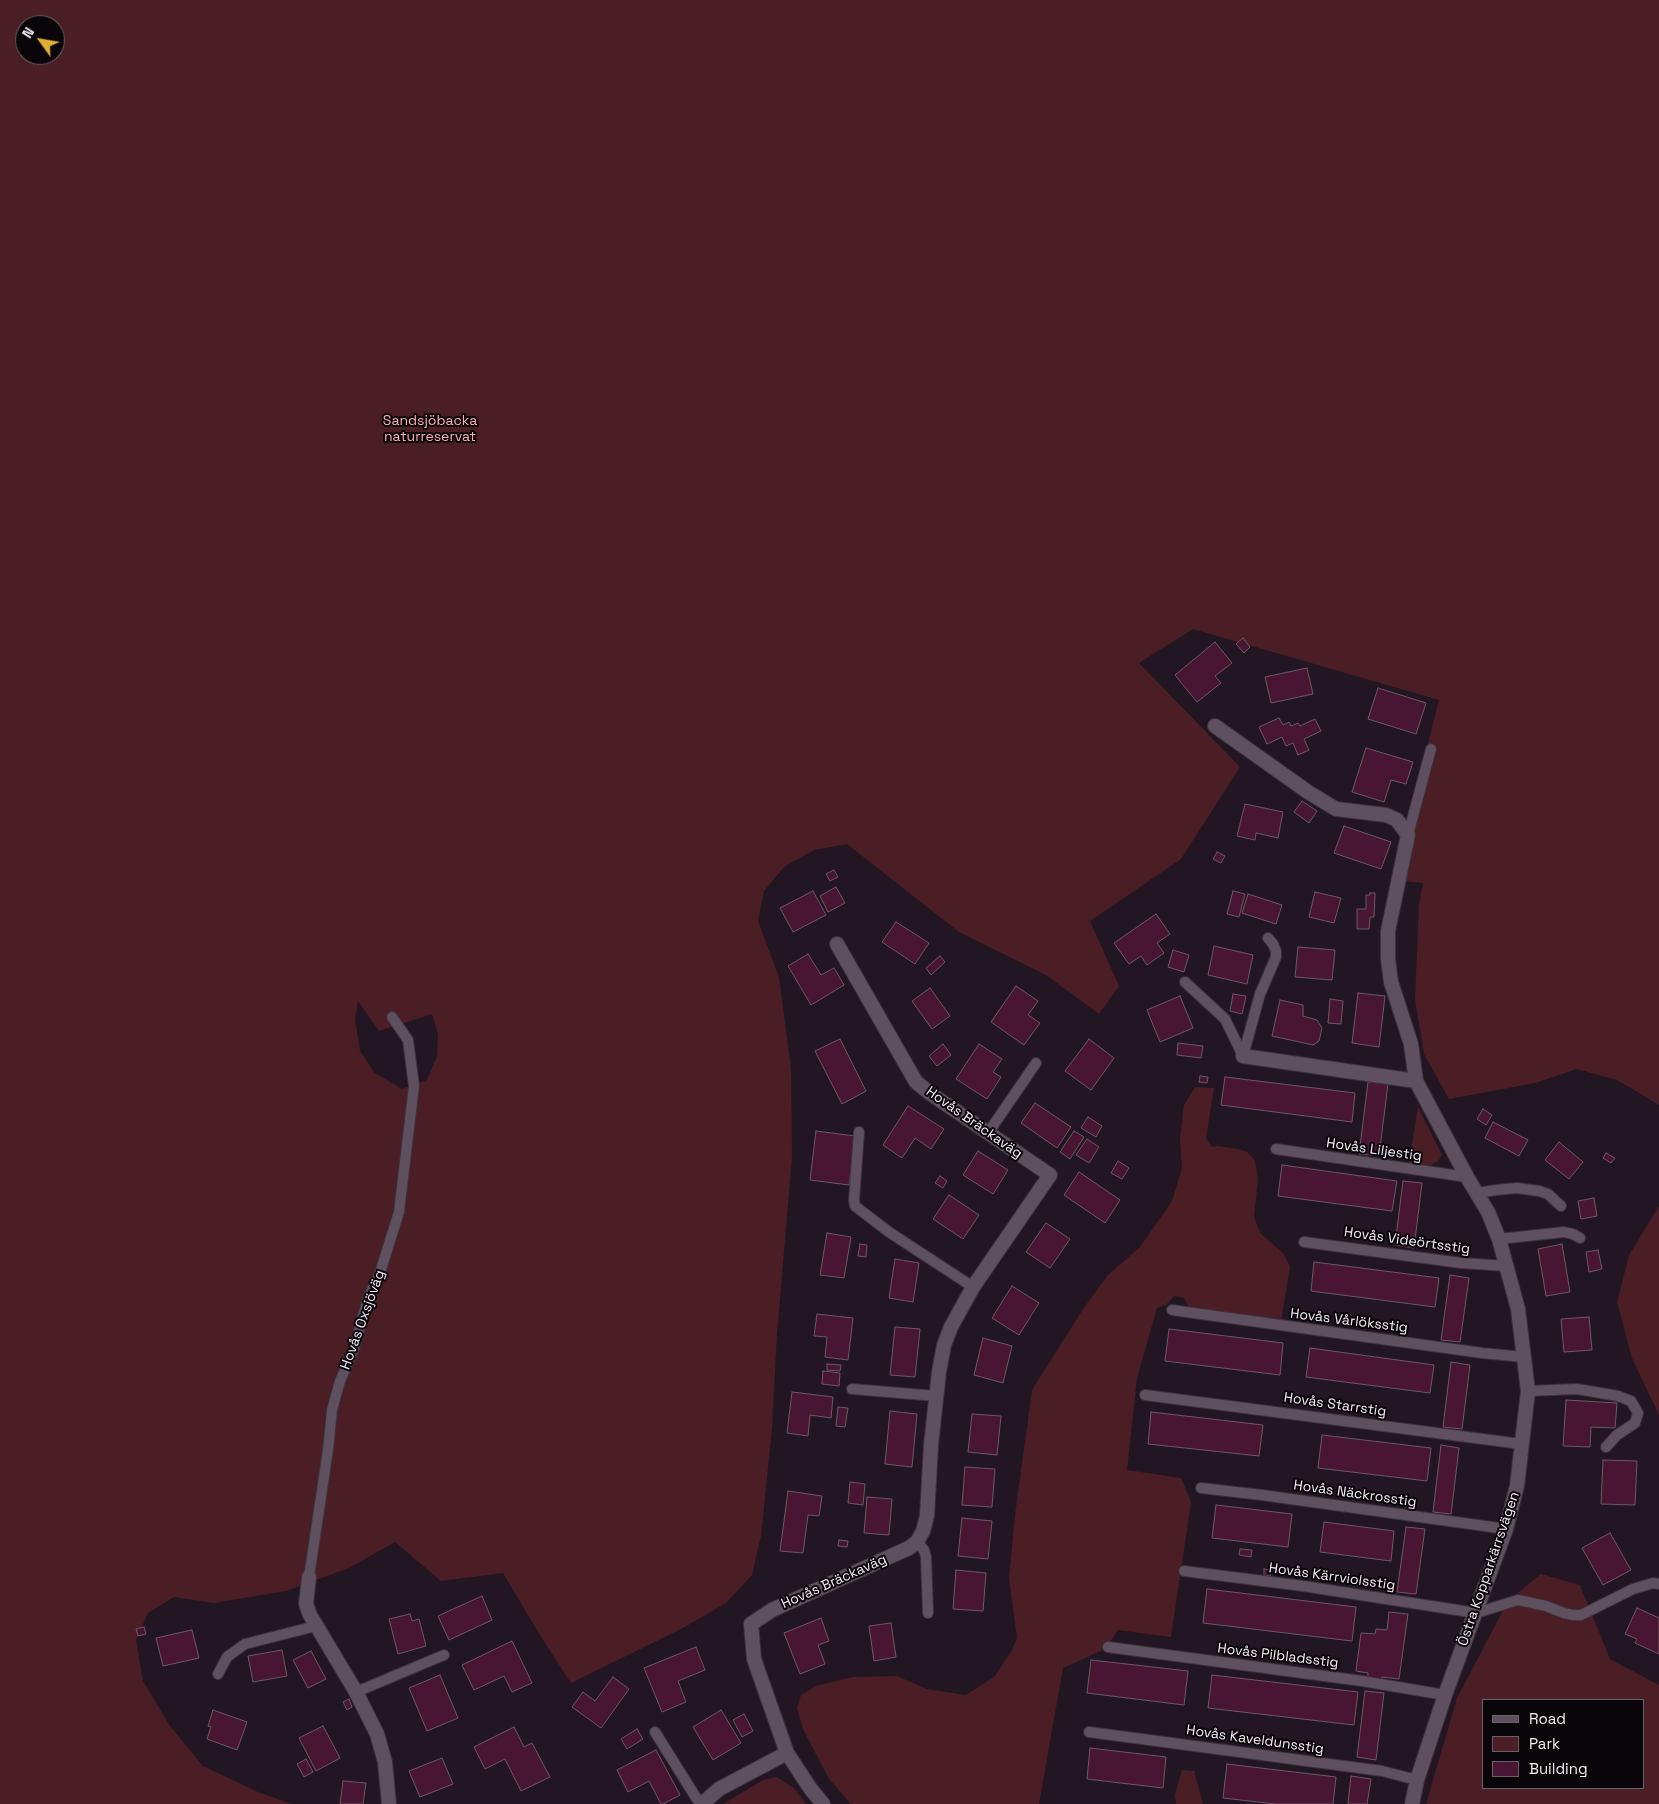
<!DOCTYPE html>
<html>
<head>
<meta charset="utf-8">
<style>
	body { margin:0 }
	#map { position:relative; width:1659px; height:1804px; overflow:hidden; background:#231623; font-family:"Space Grotesk",sans-serif }
	canvas { display:block }
	.legend { position:absolute; left:1482px; top:1699px; width:162px; height:90px; box-sizing:border-box; background:#090509; border:1px solid #686268; margin:0; padding:6px 9px; list-style:none; font-size:15px; color:#f6eef7 }
	.legend li { display:flex; align-items:center; gap:10px; height:25px }
	.legend b { width:25px; border:1px solid #686268 }
	.north { position:absolute; left:15px; top:15px; width:50px; height:50px; box-sizing:border-box; background:#090509; border:1px solid #686268; border-radius:50%; rotate:302deg; font-size:14px; font-weight:700; line-height:20px; text-align:center; color:#f6eef7 }
	.north::after { content:''; display:block; margin:auto; width:18px; height:22px; background:#dfb034; clip-path:polygon(50% 0,100% 100%,50% 72%,0 100%) }
</style>
</head>
<body>
<div id="map">
<canvas width="1659" height="1804"></canvas>
<ul class="legend">
<li><b style="height:6px;background:#5f5060"></b>Road</li>
<li><b style="height:14px;background:#4a1e24"></b>Park</li>
<li><b style="height:14px;background:#481532"></b>Building</li>
</ul>
<div class="north">N</div>
</div>
<script>
const context = document.querySelector('canvas').getContext('2d');
context.lineJoin = 'round';
function fill(path, color) { context.fillStyle = color; context.fill(path, 'evenodd'); }
const toPath = rows => new Path2D(rows.map(r => 'M' + r).join(''));
function stroke(path, color, width, dash) { context.strokeStyle = color; context.lineWidth = width; context.lineCap = dash ? 'butt' : 'round'; context.setLineDash(dash || []); context.stroke(path); }
function drawText(font, color, halo, rows, align = 'center') {
  context.font = font + ' "Space Grotesk",sans-serif'; context.lineWidth = 4; context.setLineDash([]); context.textBaseline = 'middle'; context.strokeStyle = halo; context.fillStyle = color; for (const [text, x, y, turn = 0] of rows) {
    context.save(); context.translate(x, y); context.rotate((+turn || 0) * Math.PI / 180); context.textAlign = isNaN(turn) ? turn : align; if (halo) context.strokeText(text, 0, 0); context.fillText(text, 0, 0); context.restore();
  }
}
fill(toPath([
	[0,0,1659,0,1659,1105,1617,1080,1577,1069,1535,1083,1449,1099,1424,1054,1415,999,1419,905,1423,883,1393,880,1439,700,1193,629,1139,663,1240,767,1181,859,1090,921,1119,986,1099,1014,1046,975,959,932,847,844,814,850,784,867,764,891,758,921,779,977,791,1069,792,1157,777,1334,772,1428,761,1536,752,1575,726,1603,683,1628,571,1683,541,1637,503,1573,441,1581,395,1542,349,1568,286,1591,214,1603,174,1597,148,1613,136,1640,143,1681,170,1726,203,1766,258,1792,291,1804,0,1804],
	[25,25,55,25,55,55,25,55],
	[358,1001,379,1031,432,1014,438,1034,437,1056,427,1080,402,1089,375,1073,360,1051,355,1019],
	[1195,1087,1214,1088,1206,1138,1212,1147,1217,1146,1239,1149,1247,1152,1254,1159,1257,1170,1258,1180,1254,1217,1257,1225,1261,1234,1283,1253,1290,1266,1281,1322,1189,1308,1184,1298,1174,1296,1166,1305,1157,1308,1137,1378,1127,1470,1181,1478,1191,1502,1171,1637,1118,1630,1105,1649,1063,1668,1039,1804,851,1804,829,1779,803,1729,797,1708,801,1695,816,1686,852,1677,897,1676,927,1689,966,1695,995,1676,1012,1650,1017,1638,1009,1578,1015,1515,1032,1390,1083,1309,1108,1275,1140,1247,1172,1201,1182,1168,1180,1140,1184,1105],
	[1418,1107,1442,1155,1439,1160,1430,1166,1409,1163],
	[1659,1206,1659,1415,1632,1358,1617,1302,1629,1255],
	[1541,1574,1580,1585,1610,1659,1659,1685,1659,1804,1426,1804,1457,1698,1508,1601],
	[1483,1700,1643,1700,1643,1788,1483,1788],
	[1182,1770,1194,1771,1203,1804,1176,1804,1175,1795],
	[777,1777,794,1788,806,1804,723,1804,763,1780]
]), '#4a1e24');
const building = toPath([
	[1243,638,1250,647,1244,653,1236,644,1243,638],
	[1215,642,1232,663,1215,676,1221,683,1197,702,1175,675,1215,642],
	[1307,668,1313,694,1271,703,1265,677,1307,668],
	[1378,688,1426,703,1416,734,1368,719,1378,688],
	[1279,718,1283,725,1289,722,1291,726,1298,723,1300,726,1315,719,1321,731,1304,739,1309,750,1298,755,1293,743,1286,746,1282,737,1267,744,1259,727,1279,718],
	[1366,748,1413,762,1406,784,1391,780,1384,802,1352,792,1366,748],
	[1302,801,1317,811,1309,823,1294,812,1302,801],
	[1245,804,1283,812,1278,838,1256,833,1255,840,1237,836,1245,804],
	[1344,826,1391,842,1381,869,1334,853,1344,826],
	[1217,852,1225,856,1221,863,1213,859,1217,852],
	[834,870,838,877,830,881,826,874,834,870],
	[836,887,845,903,828,912,820,896,836,887],
	[813,891,826,915,793,932,780,908,813,891],
	[1233,891,1245,894,1239,917,1227,914,1233,891],
	[1315,892,1341,898,1334,923,1309,917,1315,892],
	[1370,893,1375,893,1374,917,1370,917,1369,929,1357,929,1357,909,1366,909,1366,895,1370,895,1370,893],
	[1248,894,1282,905,1276,924,1242,913,1248,894],
	[1156,914,1170,934,1157,943,1164,953,1147,965,1141,956,1129,964,1114,943,1156,914],
	[896,922,929,943,915,964,882,942,896,922],
	[1214,946,1253,955,1247,984,1208,975,1214,946],
	[1298,947,1335,950,1332,980,1295,977,1298,947],
	[1173,950,1189,955,1184,972,1168,967,1173,950],
	[808,954,821,975,834,968,844,985,811,1005,788,966,808,954],
	[940,956,945,962,931,975,926,968,940,956],
	[1016,986,1038,1001,1028,1015,1040,1023,1024,1045,991,1022,1016,986],
	[930,988,950,1016,932,1029,912,1001,930,988],
	[1358,993,1385,996,1379,1047,1352,1043,1358,993],
	[1233,994,1246,996,1242,1014,1230,1011,1233,994],
	[1180,996,1193,1028,1160,1042,1147,1010,1180,996],
	[1330,999,1343,1001,1341,1024,1328,1023,1330,999],
	[1280,1000,1303,1005,1303,1016,1317,1020,1322,1028,1319,1041,1313,1045,1272,1036,1280,1000],
	[840,1039,866,1091,842,1104,815,1051,840,1039],
	[1089,1039,1114,1058,1091,1090,1065,1071,1089,1039],
	[1178,1043,1203,1046,1201,1058,1177,1055,1178,1043],
	[943,1044,951,1055,937,1066,929,1056,943,1044],
	[979,1044,1002,1059,993,1072,1001,1077,987,1099,956,1079,979,1044],
	[1200,1076,1208,1077,1207,1083,1199,1082,1200,1076],
	[1225,1077,1355,1093,1352,1122,1221,1105,1225,1077],
	[1368,1082,1388,1084,1379,1156,1359,1154,1368,1082],
	[1035,1103,1071,1127,1057,1148,1021,1123,1035,1103],
	[908,1106,944,1129,931,1149,915,1138,902,1158,883,1145,908,1106],
	[1483,1109,1492,1115,1486,1125,1477,1119,1483,1109],
	[1088,1117,1102,1126,1096,1137,1081,1128,1088,1117],
	[1493,1122,1528,1140,1519,1156,1485,1138,1493,1122],
	[816,1131,855,1136,849,1185,810,1180,816,1131],
	[1074,1131,1084,1137,1070,1159,1060,1152,1074,1131],
	[1087,1139,1099,1147,1089,1163,1076,1155,1087,1139],
	[1559,1142,1583,1162,1569,1179,1545,1160,1559,1142],
	[978,1151,1008,1170,993,1194,963,1175,978,1151],
	[1606,1153,1615,1158,1611,1163,1603,1158,1606,1153],
	[1118,1161,1129,1168,1122,1179,1111,1173,1118,1161],
	[1282,1165,1397,1181,1392,1211,1278,1196,1282,1165],
	[1079,1172,1120,1200,1105,1223,1064,1195,1079,1172],
	[940,1176,947,1181,943,1188,935,1183,940,1176],
	[1403,1181,1422,1183,1414,1248,1395,1245,1403,1181],
	[949,1195,979,1215,963,1239,933,1219,949,1195],
	[1594,1198,1597,1216,1581,1219,1578,1201,1594,1198],
	[1046,1223,1070,1239,1050,1268,1026,1252,1046,1223],
	[827,1233,851,1237,844,1278,820,1275,827,1233],
	[860,1244,867,1245,866,1257,858,1256,860,1244],
	[1562,1244,1570,1292,1546,1296,1538,1249,1562,1244],
	[1598,1250,1602,1269,1589,1272,1586,1252,1598,1250],
	[895,1259,919,1263,913,1302,889,1298,895,1259],
	[1314,1262,1439,1278,1435,1307,1311,1291,1314,1262],
	[1450,1275,1469,1278,1460,1342,1441,1340,1450,1275],
	[1012,1286,1039,1303,1019,1335,992,1318,1012,1286],
	[817,1314,853,1318,848,1360,825,1357,827,1337,814,1336,817,1314],
	[1589,1317,1592,1350,1564,1352,1561,1319,1589,1317],
	[895,1327,920,1329,915,1377,890,1375,895,1327],
	[1169,1329,1283,1343,1280,1375,1165,1361,1169,1329],
	[983,1338,1012,1346,1003,1383,974,1375,983,1338],
	[1310,1348,1434,1365,1430,1393,1306,1377,1310,1348],
	[1451,1362,1470,1365,1462,1429,1443,1427,1451,1362],
	[827,1364,841,1365,840,1371,827,1370,827,1364],
	[823,1371,840,1373,839,1386,822,1384,823,1371],
	[792,1392,833,1397,831,1418,810,1415,808,1436,787,1433,792,1392],
	[1566,1400,1617,1403,1615,1428,1591,1427,1590,1447,1563,1446,1566,1400],
	[838,1407,848,1408,845,1427,836,1426,838,1407],
	[890,1411,917,1414,912,1467,885,1464,890,1411],
	[1151,1412,1263,1425,1259,1456,1148,1444,1151,1412],
	[972,1414,1001,1416,997,1455,968,1452,972,1414],
	[1322,1435,1431,1448,1427,1481,1318,1468,1322,1435],
	[1441,1445,1459,1448,1451,1514,1433,1512,1441,1445],
	[1603,1460,1637,1461,1635,1505,1601,1504,1603,1460],
	[965,1467,995,1469,992,1507,962,1505,965,1467],
	[850,1482,865,1484,863,1505,848,1503,850,1482],
	[788,1491,822,1496,819,1516,808,1515,803,1553,780,1551,788,1491],
	[867,1497,892,1499,889,1535,864,1533,867,1497],
	[1216,1505,1292,1514,1288,1547,1212,1538,1216,1505],
	[962,1518,992,1521,988,1559,958,1556,962,1518],
	[1324,1522,1394,1531,1391,1561,1320,1552,1324,1522],
	[1406,1527,1425,1529,1416,1594,1397,1592,1406,1527],
	[1610,1533,1631,1570,1603,1585,1582,1548,1610,1533],
	[839,1540,848,1541,847,1547,838,1546,839,1540],
	[1240,1549,1252,1550,1251,1557,1239,1555,1240,1549],
	[1264,1569,1271,1570,1270,1576,1264,1575,1264,1569],
	[956,1570,986,1573,983,1611,953,1609,956,1570],
	[1207,1589,1356,1607,1352,1641,1203,1623,1207,1589],
	[482,1596,492,1620,449,1640,438,1616,482,1596],
	[1637,1608,1659,1618,1659,1654,1635,1643,1637,1639,1625,1634,1637,1608],
	[1389,1612,1408,1614,1399,1679,1382,1677,1382,1679,1368,1678,1368,1673,1356,1671,1361,1633,1375,1634,1376,1629,1387,1630,1389,1612],
	[410,1614,412,1621,419,1619,426,1646,398,1654,389,1619,410,1614],
	[821,1618,829,1641,818,1645,825,1664,800,1674,784,1633,821,1618],
	[891,1623,896,1657,874,1661,869,1626,891,1623],
	[144,1627,146,1634,138,1636,136,1629,144,1627],
	[192,1630,199,1658,163,1666,156,1638,192,1630],
	[512,1641,532,1683,512,1692,504,1676,474,1690,462,1665,512,1641],
	[696,1647,705,1670,678,1681,686,1702,662,1712,644,1668,696,1647],
	[282,1650,287,1676,253,1682,248,1656,282,1650],
	[311,1651,326,1679,308,1688,293,1660,311,1651],
	[1091,1660,1188,1671,1184,1705,1087,1693,1091,1660],
	[440,1675,458,1718,427,1731,409,1688,440,1675],
	[1212,1675,1358,1692,1354,1725,1208,1708,1212,1675],
	[613,1677,629,1689,601,1728,572,1707,583,1692,595,1701,613,1677],
	[1365,1691,1384,1693,1376,1760,1357,1757,1365,1691],
	[349,1699,352,1707,347,1710,343,1702,349,1699],
	[213,1710,247,1722,237,1750,207,1739,211,1727,208,1726,213,1710],
	[721,1710,741,1743,713,1760,693,1727,721,1710],
	[744,1714,753,1731,742,1737,733,1720,744,1714],
	[323,1726,340,1758,316,1771,299,1738,323,1726],
	[514,1727,524,1747,532,1743,550,1777,521,1791,505,1759,485,1769,474,1747,514,1727],
	[637,1729,643,1739,627,1749,621,1739,637,1729],
	[1090,1748,1166,1757,1163,1788,1087,1779,1090,1748],
	[656,1750,680,1795,663,1804,661,1804,649,1781,628,1792,617,1770,656,1750],
	[442,1758,453,1784,420,1797,409,1771,442,1758],
	[306,1759,313,1772,304,1777,297,1764,306,1759],
	[1227,1764,1336,1777,1333,1804,1276,1804,1223,1798,1227,1764],
	[1351,1776,1371,1779,1367,1804,1348,1804,1351,1776],
	[343,1781,366,1783,363,1804,340,1804,343,1781]
]);
fill(building, '#481532');
stroke(building, '#6d5962', 1);
const service = toPath([
	[1408,835,1431,749],
	[1185,982,1225,1019,1243,1056],
	[1243,1056,1260,994,1276,957,1276,951,1273,944,1268,938],
	[859,1132,854,1200,855,1206,889,1232,973,1287],
	[988,1133,1036,1063],
	[1276,1149,1467,1177],
	[1477,1193,1496,1190,1517,1188,1539,1191,1548,1194,1561,1206],
	[1499,1239,1564,1232,1573,1234,1580,1238],
	[1304,1242,1461,1263,1507,1266],
	[1172,1310,1482,1353,1523,1357],
	[852,1389,936,1396],
	[1528,1391,1577,1389,1618,1396,1631,1401,1638,1413,1635,1423,1617,1435,1606,1447],
	[1145,1395,1521,1444],
	[1201,1488,1262,1495,1506,1529],
	[917,1542,924,1550,926,1557,928,1613],
	[1184,1571,1303,1586,1476,1613,1518,1600,1546,1606,1564,1613,1573,1615,1581,1615,1633,1589,1653,1583,1659,1584],
	[309,1577,328,1450,332,1410,340,1381,354,1349,368,1298,379,1276,399,1212,414,1086,408,1040,392,1017],
	[1108,1647,1362,1681,1445,1695],
	[218,1674,227,1657,245,1644,316,1626],
	[356,1692,444,1655],
	[655,1732,700,1804],
	[1089,1732,1382,1771,1417,1780]
]);
const minor = toPath([
	[1215,726,1308,792,1336,809,1386,815,1397,820,1408,835,1388,931,1388,959,1391,982,1411,1044,1416,1081,1467,1177,1488,1212,1499,1239,1518,1309,1528,1391,1517,1486,1506,1529,1445,1695,1417,1780,1412,1804],
	[1243,1056,1416,1081],
	[309,1577,306,1604,310,1615,356,1692,377,1734,385,1762,389,1804],
	[702,1804,719,1789,787,1753],
	[823,1804,810,1788,787,1753,754,1659,751,1624,772,1610,909,1548,917,1542,923,1531,927,1516,931,1445,939,1372,944,1345,951,1327,973,1287,1050,1175,931,1094,916,1082,837,944]
]);
stroke(service, '#3b323b', 12);
stroke(minor, '#3b323b', 16);
stroke(service, '#5f5060', 10);
stroke(minor, '#5f5060', 14);
drawText('14px', '#feafb6', '#090509', [
	["Sandsjöbacka",430,421],
	["naturreservat",430,437]
]);
drawText('14px', '#f6eef7', '#090509', [
	["Hovås Bräckaväg",974,1123,35],
	["Hovås Liljestig",1374,1150,8],
	["Hovås Videörtsstig",1407,1241,8],
	["Hovås Oxsjöväg",363,1320,-70],
	["Hovås Vårlöksstig",1349,1321,7],
	["Hovås Starrstig",1335,1405,8],
	["Hovås Näckrosstig",1355,1494,8],
	["Östra Kopparkärrsvägen",1489,1569,-71],
	["Hovås Kärrviolsstig",1332,1577,8],
	["Hovås Bräckaväg",834,1582,-24],
	["Hovås Pilbladsstig",1278,1656,7],
	["Hovås Kaveldunsstig",1255,1740,8]
]);
</script>
</body>
</html>
